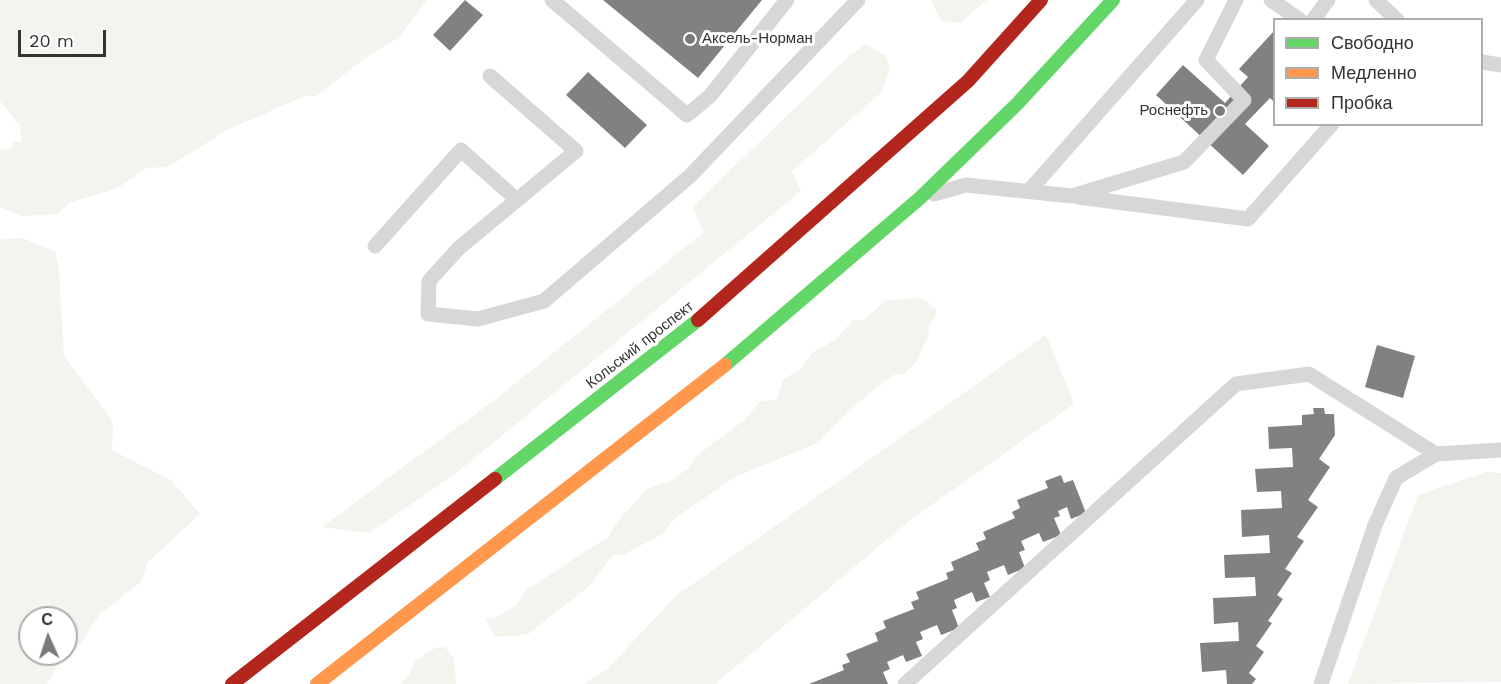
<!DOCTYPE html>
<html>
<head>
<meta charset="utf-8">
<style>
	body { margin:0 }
	#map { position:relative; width:1501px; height:684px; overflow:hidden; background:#fff; font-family:"Work Sans",sans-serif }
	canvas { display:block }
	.legend { position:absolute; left:1273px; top:18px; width:210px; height:108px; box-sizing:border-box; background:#fff; border:2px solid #adadad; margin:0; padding:8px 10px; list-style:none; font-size:18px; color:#333 }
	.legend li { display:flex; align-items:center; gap:12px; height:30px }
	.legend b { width:30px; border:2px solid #adadad }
	.north { position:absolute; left:18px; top:606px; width:60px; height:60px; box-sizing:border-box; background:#fff; border:2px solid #adadad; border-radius:50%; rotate:357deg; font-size:16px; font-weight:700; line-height:24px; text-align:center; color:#333 }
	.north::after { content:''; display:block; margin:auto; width:21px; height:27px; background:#7a7a7a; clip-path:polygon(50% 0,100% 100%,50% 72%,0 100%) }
	.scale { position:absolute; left:18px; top:30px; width:88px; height:27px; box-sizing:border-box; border:3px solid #333; border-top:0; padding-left:8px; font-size:18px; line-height:21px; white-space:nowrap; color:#333; -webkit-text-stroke:4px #fff; paint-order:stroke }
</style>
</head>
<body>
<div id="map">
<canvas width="1501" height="684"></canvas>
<ul class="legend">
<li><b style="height:8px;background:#63d668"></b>Свободно</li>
<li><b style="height:8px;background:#ff974d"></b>Медленно</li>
<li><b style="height:8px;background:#b3261e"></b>Пробка</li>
</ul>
<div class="north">С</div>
<div class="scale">20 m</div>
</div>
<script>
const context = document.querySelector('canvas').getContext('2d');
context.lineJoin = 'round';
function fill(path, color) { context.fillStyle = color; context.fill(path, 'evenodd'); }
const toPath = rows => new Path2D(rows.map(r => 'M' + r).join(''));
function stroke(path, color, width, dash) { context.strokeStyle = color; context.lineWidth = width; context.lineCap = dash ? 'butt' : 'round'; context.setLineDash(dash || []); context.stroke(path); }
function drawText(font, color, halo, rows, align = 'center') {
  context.font = font + ' "Work Sans",sans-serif'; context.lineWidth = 6; context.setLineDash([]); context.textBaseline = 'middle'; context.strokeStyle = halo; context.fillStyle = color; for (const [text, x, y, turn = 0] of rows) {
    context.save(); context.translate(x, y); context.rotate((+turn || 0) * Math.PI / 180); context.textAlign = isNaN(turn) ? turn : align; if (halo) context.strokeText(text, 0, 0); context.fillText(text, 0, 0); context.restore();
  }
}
fill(toPath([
	[0,0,427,0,398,38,364,59,316,96,305,96,227,130,168,167,146,168,116,189,71,202,57,214,22,216,0,207,0,150,11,149,14,142,21,141,20,123,17,123,0,101],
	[931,0,987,0,960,23,941,21],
	[866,44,885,55,890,69,882,92,792,171,801,191,455,474,369,533,322,527,497,398,704,232,692,207,847,58],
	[22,238,55,251,59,270,64,356,110,418,113,425,112,450,172,481,200,514,147,563,141,582,100,614,76,650,60,662,47,684,0,684,0,239],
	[30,618,66,618,66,654,30,654],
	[923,298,936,309,936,316,928,328,929,335,916,362,904,374,893,375,858,403,817,443,735,477,675,518,662,534,623,555,613,555,588,587,527,635,495,637,486,619,494,618,516,606,526,590,608,537,618,521,647,489,670,481,689,468,695,457,743,421,761,401,777,400,783,380,801,368,812,353,835,340,853,320,864,320,886,300],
	[1046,335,1074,404,909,521,715,684,584,684,608,668,676,596],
	[1486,472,1501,473,1501,682,1348,684,1418,495],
	[445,647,454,658,456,684,400,684,409,675,416,660,435,648]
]), '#f1f5ed');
fill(toPath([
	[465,0,483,15,450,51,433,35],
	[603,0,762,0,698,78],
	[1274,31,1274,102,1270,98,1245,124,1269,146,1243,175,1156,95,1183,65,1225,103,1248,77,1239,69],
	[588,72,647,125,625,148,566,95],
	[1377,345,1415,356,1403,398,1365,387],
	[1313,408,1324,408,1325,414,1334,414,1335,435,1319,459,1330,467,1308,500,1318,507,1297,537,1304,541,1285,569,1292,573,1277,595,1283,599,1268,621,1272,623,1256,646,1264,652,1249,673,1256,679,1252,684,1227,684,1226,670,1202,672,1200,643,1239,641,1238,622,1214,624,1213,598,1256,596,1255,577,1225,578,1224,555,1270,553,1269,535,1242,537,1241,510,1282,508,1281,491,1257,492,1255,469,1293,467,1292,448,1269,449,1268,427,1302,425,1302,415,1314,414],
	[1061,475,1064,483,1073,480,1086,513,1071,519,1067,507,1058,511,1060,516,1054,518,1061,535,1043,542,1039,533,1021,541,1025,550,1019,552,1025,568,1008,575,1004,565,987,572,990,580,984,583,990,597,976,602,972,592,954,600,957,608,952,610,959,628,941,635,937,625,920,632,923,639,916,642,922,656,906,662,903,655,887,662,890,669,883,672,888,684,809,684,844,670,842,665,850,662,846,654,878,641,875,633,886,628,883,621,914,609,911,602,919,599,916,592,948,579,946,573,954,570,951,562,979,550,976,543,986,539,983,532,1015,518,1012,512,1020,508,1017,500,1048,488,1045,481]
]), '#818181');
stroke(toPath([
	[552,0,687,115,710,96,787,0],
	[1271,0,1300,20],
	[1376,0,1397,20],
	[1313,20,1328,0],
	[1482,62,1501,65],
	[490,76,576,151,459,248,429,281,428,314,478,319,544,301,690,176,858,0],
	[1029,191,1197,0],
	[934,194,966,185,1072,196,1184,162,1244,100,1206,60,1236,0],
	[1078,197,1248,219,1332,124],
	[375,246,461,150,517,200],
	[905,684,1236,384,1309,374,1436,454],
	[1321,684,1375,525,1396,478,1436,454,1501,450]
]), '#d7d7d7', 15);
stroke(toPath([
	[725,365,920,198,1017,104,1113,0],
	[495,479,698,320]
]), '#63d668', 14);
stroke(toPath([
	[317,684,725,365]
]), '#ff974d', 14);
stroke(toPath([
	[698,320,968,81,1041,0],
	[232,684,495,479]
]), '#b3261e', 14);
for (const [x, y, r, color] of [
	[690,39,6,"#7a7a7a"],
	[1220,111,6,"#7a7a7a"]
]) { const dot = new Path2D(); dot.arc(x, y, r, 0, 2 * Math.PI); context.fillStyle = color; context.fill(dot); stroke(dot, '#fff', 2); }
drawText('15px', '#333', '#fff', [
	["Аксель-Норман",702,39],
	["Роснефть",1208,111,"right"]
], 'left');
drawText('15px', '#333', '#fff', [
	["Кольский проспект",640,345,-38]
]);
</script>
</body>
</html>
